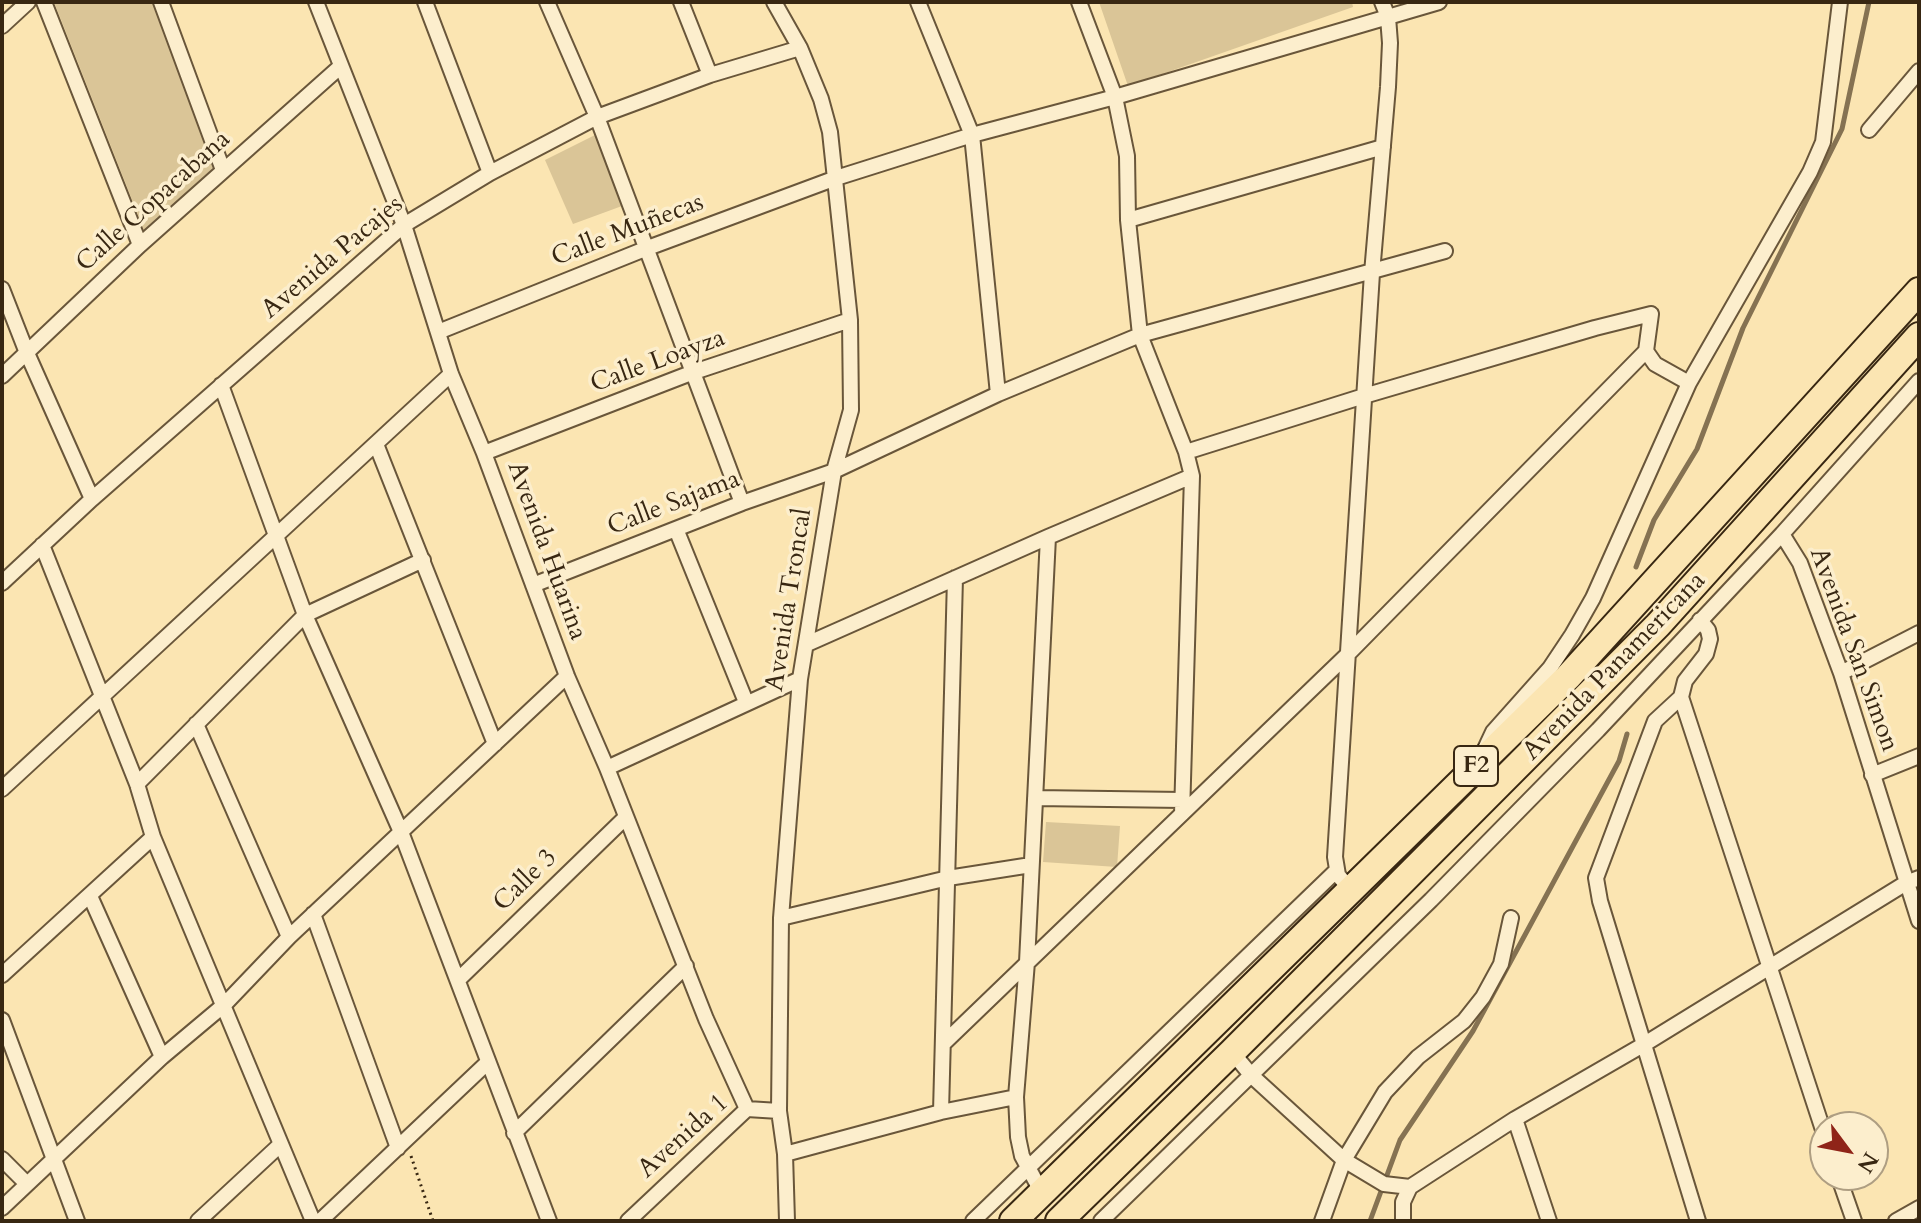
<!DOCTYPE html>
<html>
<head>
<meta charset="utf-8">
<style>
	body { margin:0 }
	#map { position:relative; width:1921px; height:1223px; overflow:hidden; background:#fbe5b2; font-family:Cardo,serif }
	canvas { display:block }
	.frame { position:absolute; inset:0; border:4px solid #382712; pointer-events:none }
	.north { position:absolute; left:1809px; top:1111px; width:80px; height:80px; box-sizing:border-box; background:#fceecd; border:2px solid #ae9e82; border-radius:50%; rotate:122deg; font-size:22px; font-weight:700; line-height:32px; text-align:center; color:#382712 }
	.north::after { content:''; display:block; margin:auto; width:28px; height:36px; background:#8f2418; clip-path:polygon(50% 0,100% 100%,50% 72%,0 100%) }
</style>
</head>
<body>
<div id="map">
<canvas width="1921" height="1223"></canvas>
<div class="frame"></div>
<div class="north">N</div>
</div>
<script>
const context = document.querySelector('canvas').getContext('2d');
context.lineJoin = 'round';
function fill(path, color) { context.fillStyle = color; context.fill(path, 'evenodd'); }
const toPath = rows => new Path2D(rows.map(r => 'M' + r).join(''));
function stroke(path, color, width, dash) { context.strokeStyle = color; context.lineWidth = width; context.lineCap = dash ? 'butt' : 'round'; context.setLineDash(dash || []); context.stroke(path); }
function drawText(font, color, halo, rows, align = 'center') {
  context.font = font + ' Cardo,serif'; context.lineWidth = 7; context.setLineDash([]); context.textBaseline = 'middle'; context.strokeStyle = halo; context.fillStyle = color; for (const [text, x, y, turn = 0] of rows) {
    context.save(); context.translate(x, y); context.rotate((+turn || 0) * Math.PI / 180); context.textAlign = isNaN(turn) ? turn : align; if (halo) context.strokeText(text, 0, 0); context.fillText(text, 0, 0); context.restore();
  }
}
fill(toPath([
	[54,2,152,2,216,167,144,230],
	[1099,2,1352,2,1353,7,1128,86],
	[595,135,622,206,573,224,545,160],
	[1046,822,1120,826,1117,867,1043,862]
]), '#dac597');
stroke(toPath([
	[1636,567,1654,520,1697,449,1743,328,1842,129,1869,2],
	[1370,1221,1400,1140,1473,1031,1619,761,1627,734]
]), '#857252', 5);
const street = toPath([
	[44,2,140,245],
	[161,2,223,170],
	[316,2,404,225,451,374,484,453,567,676,607,768,706,1019,747,1109],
	[425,2,490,173],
	[547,2,597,117,742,503],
	[681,2,710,75],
	[774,2,800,48,821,99,830,132,850,320,851,410,834,471,800,679,781,918,779,1111,785,1154,787,1221],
	[918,2,972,135,998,394],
	[1079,2,1115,97,1127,156,1128,220,1140,335,1186,452,1192,476,1182,814],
	[2,26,28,2],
	[1869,130,1919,71],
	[1128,220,1383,147],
	[2,289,27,353,92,499],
	[438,332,645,249,836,178,972,135,1115,97,1439,2],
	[2,376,140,245,341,66],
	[221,385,305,615,401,832,549,1221],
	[376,444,495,744],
	[1186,452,1364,396,1595,328,1651,314,1646,351,1655,364,1689,383],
	[484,453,691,373,850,320],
	[676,529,746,702],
	[1782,534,1800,563,1841,673,1919,921],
	[42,545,137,784,153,837,313,1221],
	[2,583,92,499,404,225,490,173,597,117,710,75,800,48],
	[533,585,742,503,834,471,998,394,1140,335,1445,251],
	[1700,620,1708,630,1710,639,1706,654,1685,681,1681,697,1825,1136],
	[807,644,1048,537,1192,476],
	[1841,673,1919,633],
	[1681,697,1655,721,1596,878,1600,901,1698,1221],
	[196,724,289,937],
	[1485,749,1493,732,1550,668,1572,635,1593,598,1689,383,1810,172,1823,142,1840,2],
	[607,768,800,679],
	[1872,775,1919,756],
	[137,784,305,615,423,560],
	[2,789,451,374],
	[1035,798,1183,800],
	[1350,889,1338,875,1335,857,1372,273,1388,87,1390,43,1388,17,1382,2],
	[90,896,162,1057],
	[313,914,398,1148],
	[781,918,948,878,1031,865],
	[2,975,153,837],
	[459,979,626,817],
	[2,1020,77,1221],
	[943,1044,1347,655,1646,351],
	[1232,1052,1252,1076,1344,1160,1384,1184,1410,1187,1515,1119,1643,1045,1906,883,1919,878],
	[941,1112,955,578],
	[1515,1119,1549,1221],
	[514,1133,686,966],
	[785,1154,941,1112,1016,1097],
	[2,1159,27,1184],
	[1838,1175,1854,1221],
	[1042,1193,1022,1156,1018,1137,1016,1097,1027,962,1048,537],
	[2,1208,162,1057,224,1005,289,937,567,676],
	[198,1221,281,1144],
	[320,1221,487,1063],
	[628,1221,747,1109,779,1111],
	[973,1221,1337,870],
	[1101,1221,1431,900,1598,730,1782,534,1919,381],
	[1322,1221,1344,1160,1385,1092,1418,1057,1464,1021,1483,997,1501,964,1511,918],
	[1403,1221,1403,1202,1410,1187],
	[1896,1221,1919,1208]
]);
const highway = toPath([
	[1013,1221,1568,677,1919,291],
	[1059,1221,1232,1052,1658,625,1919,336]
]);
stroke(street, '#69563a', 18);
stroke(highway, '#382712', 30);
stroke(toPath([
	[411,1156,433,1221]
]), '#382712', 3, [2, 4]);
stroke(street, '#fceecd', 14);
stroke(highway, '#fbe5b2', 26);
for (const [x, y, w] of [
	[1476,766,44]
]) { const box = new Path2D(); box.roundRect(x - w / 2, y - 20, w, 40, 6); context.fillStyle = '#fceecd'; context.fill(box); stroke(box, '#382712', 2); }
drawText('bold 24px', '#382712', null, [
	["F2",1476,766]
]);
drawText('26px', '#382712', '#fceecd', [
	["Calle Copacabana",154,202,-42],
	["Calle Muñecas",628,231,-21],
	["Avenida Pacajes",333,258,-40],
	["Calle Loayza",658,362,-20],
	["Calle Sajama",674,504,-21],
	["Avenida Huarina",546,551,70],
	["Avenida Troncal",790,600,-81],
	["Avenida San Simon",1853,650,70],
	["Avenida Panamericana",1615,667,-46],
	["Calle 3",526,881,-44],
	["Avenida 1",684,1137,-42]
]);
</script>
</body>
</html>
